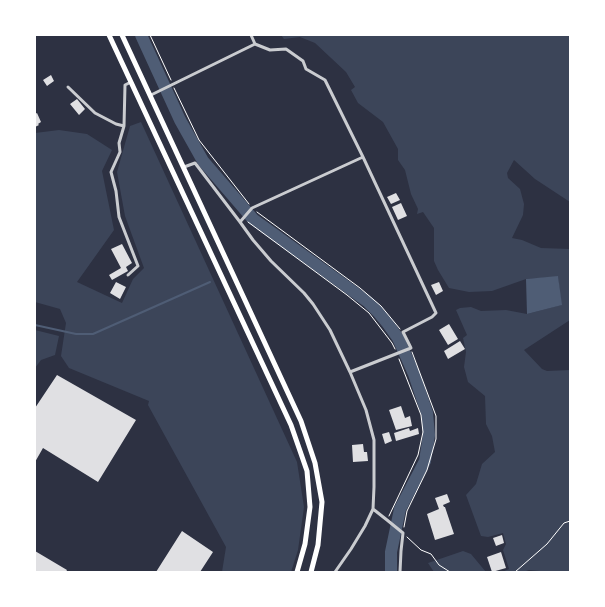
<!DOCTYPE html>
<html>
<head>
<meta charset="utf-8">
<style>
	body { margin:0 }
	#map { position:relative; width:605px; height:607px; overflow:hidden; background:#2d3142; font-family:"Fira Sans Condensed",sans-serif }
	canvas { display:block }
	.frame { position:absolute; inset:0; border:36px solid #fff; pointer-events:none }
</style>
</head>
<body>
<div id="map">
<canvas width="605" height="607"></canvas>
<div class="frame"></div>
</div>
<script>
const context = document.querySelector('canvas').getContext('2d');
context.lineJoin = 'round';
function fill(path, color) { context.fillStyle = color; context.fill(path, 'evenodd'); }
const toPath = rows => new Path2D(rows.map(r => 'M' + r).join(''));
function stroke(path, color, width, dash) { context.strokeStyle = color; context.lineWidth = width; context.lineCap = dash ? 'butt' : 'round'; context.setLineDash(dash || []); context.stroke(path); }
fill(toPath([
	[281,35,570,35,570,202,535,179,514,160,507,173,508,178,520,189,524,204,523,215,512,238,522,240,541,248,570,249,570,320,524,350,542,369,547,371,570,370,570,572,542,572,540,571,529,570,523,572,502,572,509,569,503,550,506,544,503,533,488,537,481,536,466,495,476,484,482,464,495,452,492,436,486,424,485,396,468,382,464,367,466,352,463,338,467,335,456,310,460,308,471,307,481,311,506,310,527,314,561,305,558,277,526,279,492,291,469,292,449,288,438,270,434,261,434,228,423,212,417,214,418,209,411,194,405,170,398,160,398,149,383,122,358,103,351,90,355,87,346,72,315,43,300,37,284,39],
	[141,122,297,462,304,507,298,550,291,572,222,572,226,547,148,405,149,401,69,368,61,356,66,323,60,309,35,302,35,133,59,130,87,134,112,150,102,171,114,230,77,282,122,303,133,279,144,268,125,216,117,172,130,126],
	[35,330,59,336,55,355,41,360,35,368],
	[463,551,471,554,486,572,434,572,428,563]
]), '#3c4559');
fill(toPath([
	[558,276,562,305,527,314,526,279]
]), '#4f5d75');
stroke(toPath([
	[35,325,76,334,93,334,210,282]
]), '#4f5d75', 2);
stroke(toPath([
	[141,35,180,120,203,161,253,219,368,302,378,312,388,324,398,338,414,374,427,413,429,435,425,461,400,509,391,552,391,572]
]), '#4f5d75', 12);
fill(toPath([
	[51,75,54,81,47,86,43,80],
	[77,99,85,109,79,115,70,104],
	[37,113,41,122,38,124,39,125,35,127,35,114],
	[396,193,400,200,391,204,387,197],
	[401,203,407,216,398,220,392,207],
	[122,244,132,263,126,267,128,271,112,280,109,275,121,268,111,249],
	[116,282,126,287,120,299,110,293],
	[439,282,443,291,436,295,431,285],
	[449,324,458,339,448,345,439,330],
	[460,341,465,349,448,359,444,351],
	[57,375,136,420,98,482,43,448,35,462,35,408],
	[401,406,405,418,410,416,412,426,396,430,389,410],
	[409,428,410,431,418,428,419,434,396,441,394,433],
	[389,432,392,441,385,444,382,434],
	[363,444,364,452,367,452,368,461,353,462,352,445],
	[447,494,450,502,443,505,444,507,445,507,454,534,435,540,427,514,439,509,435,498],
	[182,531,213,552,200,572,156,572],
	[502,535,504,543,496,546,493,538],
	[35,551,67,570,66,572,35,572],
	[501,552,506,568,492,572,487,557]
]), '#e0e0e3');
stroke(toPath([
	[150,35,171,80],
	[174,88,199,140,249,204],
	[257,212,360,288,381,306,400,329],
	[248,222,347,295,369,313,392,343,395,349],
	[389,516,418,455,423,432,421,415,399,359],
	[404,527,407,511,427,470,436,439,436,416,412,352],
	[407,537,421,550,431,554,439,565,450,572],
	[515,572,547,544,564,523,570,521]
]), '#fff', 1);
stroke(toPath([
	[251,35,255,44,270,50,286,49,303,61,306,69,325,80,363,157,436,313,432,317,403,332,411,348,350,372],
	[68,87,95,113,116,124,124,126,125,85,131,82],
	[151,95,255,44],
	[124,126,119,143,120,152,111,172,116,191,119,217,138,266,128,275],
	[184,167,195,163,240,222,253,240,271,261,304,293,313,304,330,330,350,372,366,410,374,440,374,487,373,509,365,526,351,549,335,572],
	[240,222,252,208,363,157],
	[373,509,387,520,403,533,401,551,400,572]
]), '#caccd0', 3);
stroke(toPath([
	[109,35,291,425,307,471,310,507,305,544,297,572],
	[122,35,301,421,315,463,322,502,318,545,311,572]
]), '#fff', 5);
</script>
</body>
</html>
